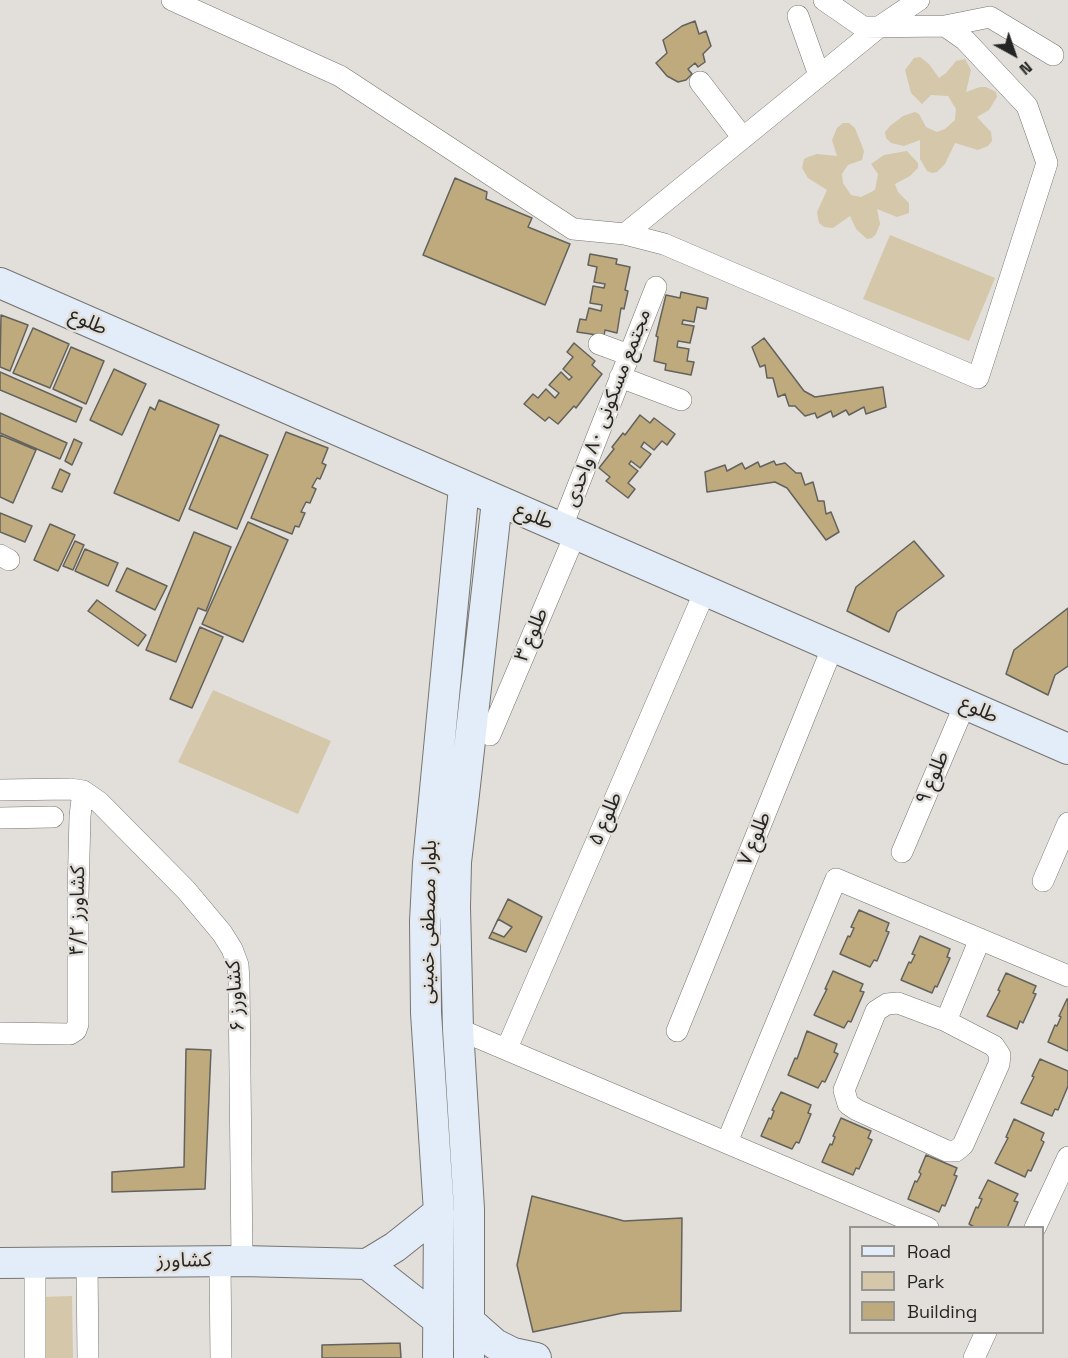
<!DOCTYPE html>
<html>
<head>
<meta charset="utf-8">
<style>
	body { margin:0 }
	#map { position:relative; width:1068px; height:1358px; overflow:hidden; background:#e2dfda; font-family:"Space Grotesk",sans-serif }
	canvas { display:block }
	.legend { position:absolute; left:849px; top:1226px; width:195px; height:108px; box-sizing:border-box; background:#e2dfda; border:2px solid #969591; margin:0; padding:8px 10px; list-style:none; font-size:18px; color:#252523 }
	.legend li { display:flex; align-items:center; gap:12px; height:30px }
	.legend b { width:30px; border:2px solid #969591 }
	.north { position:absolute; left:984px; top:24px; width:60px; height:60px; -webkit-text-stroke:4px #e2dfda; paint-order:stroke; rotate:140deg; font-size:16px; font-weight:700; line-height:24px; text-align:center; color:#252523 }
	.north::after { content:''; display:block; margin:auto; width:21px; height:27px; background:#252523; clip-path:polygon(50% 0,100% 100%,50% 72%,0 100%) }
</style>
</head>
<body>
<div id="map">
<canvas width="1068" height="1358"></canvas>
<ul class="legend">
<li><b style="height:8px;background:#e3edf9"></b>Road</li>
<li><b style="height:16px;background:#d4c7aa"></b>Park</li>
<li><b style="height:16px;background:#beaa7c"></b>Building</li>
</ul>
<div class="north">N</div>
</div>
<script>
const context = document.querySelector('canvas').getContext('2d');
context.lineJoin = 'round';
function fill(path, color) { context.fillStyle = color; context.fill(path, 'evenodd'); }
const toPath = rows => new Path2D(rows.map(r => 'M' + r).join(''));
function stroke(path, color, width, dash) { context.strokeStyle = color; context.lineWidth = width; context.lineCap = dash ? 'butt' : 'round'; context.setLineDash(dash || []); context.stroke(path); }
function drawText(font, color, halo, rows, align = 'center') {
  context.font = font + ' "Space Grotesk","Noto Sans Arabic",sans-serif'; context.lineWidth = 5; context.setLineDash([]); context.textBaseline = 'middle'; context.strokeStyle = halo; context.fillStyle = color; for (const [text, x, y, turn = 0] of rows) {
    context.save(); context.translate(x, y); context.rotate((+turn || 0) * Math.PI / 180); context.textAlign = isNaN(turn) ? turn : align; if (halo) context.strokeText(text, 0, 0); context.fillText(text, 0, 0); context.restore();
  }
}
fill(toPath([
	[920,57,929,64,939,78,946,73,956,61,965,59,971,70,966,92,980,87,986,87,996,92,997,97,989,110,977,117,991,132,992,141,988,146,978,150,955,143,945,164,937,172,932,173,927,171,920,159,920,140,904,146,891,143,886,138,885,132,890,126,903,116,915,112,919,114,926,127,937,132,945,129,955,120,956,109,948,96,931,95,922,104,911,93,905,70,914,58],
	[843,123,849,123,855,128,864,151,862,160,848,165,842,174,843,183,851,195,861,197,875,190,878,174,871,164,884,155,907,151,918,163,918,168,910,176,895,184,898,192,909,203,909,213,897,217,877,209,880,224,876,234,872,238,867,239,856,229,850,216,833,228,824,227,819,223,817,212,827,190,808,178,802,168,804,159,808,157,817,154,837,156,832,140,837,128],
	[890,235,995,278,969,341,863,299],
	[213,690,331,741,298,814,178,762],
	[72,1296,73,1358,43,1358,42,1297]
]), '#d4c7aa');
const building = toPath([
	[695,21,699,34,706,31,711,46,703,54,705,62,698,67,695,63,688,69,692,74,686,80,678,82,667,76,656,63,667,53,663,40,682,26,695,21],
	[455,178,487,192,486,199,532,218,528,227,570,244,545,305,423,255,455,178],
	[590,254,617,259,616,264,630,267,625,290,628,291,624,309,621,308,617,333,605,330,604,336,577,332,580,319,586,320,589,308,601,311,602,305,590,303,593,286,604,288,605,284,594,282,597,267,588,265,590,254],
	[681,292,708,298,706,309,697,307,694,322,683,320,682,324,694,326,690,343,678,341,677,347,689,349,687,361,694,362,691,375,665,370,666,364,654,361,658,337,656,336,666,295,680,298,681,292],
	[1,315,28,325,10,371,0,367,1,315],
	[33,328,69,344,50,388,13,373,33,328],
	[764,338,804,391,815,397,883,387,886,407,866,414,864,407,849,415,846,410,833,417,831,411,817,418,815,413,805,416,795,406,789,406,785,394,778,397,773,378,767,378,765,365,760,367,752,347,764,338],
	[574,343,595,361,592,365,602,374,576,408,574,406,558,424,549,417,545,421,524,404,533,394,538,398,546,389,555,398,559,393,549,385,561,372,569,380,572,377,563,369,573,357,567,352,574,343],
	[71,347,104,361,86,404,53,389,71,347],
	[114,369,146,384,122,435,90,420,114,369],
	[0,372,82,408,76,422,0,390,0,372],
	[159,400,219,425,179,521,114,493,150,407,155,410,159,400],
	[0,413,67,443,60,459,0,433,0,413],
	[640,415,650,423,654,418,675,434,667,445,662,441,654,450,644,442,641,447,651,454,640,468,631,461,629,464,638,471,628,483,635,489,628,498,606,481,610,477,599,468,614,449,612,447,623,433,625,435,640,415],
	[286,432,328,448,322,463,326,465,320,479,317,478,312,487,316,489,310,503,306,502,301,512,305,513,299,527,295,526,292,534,251,518,286,432],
	[0,435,36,450,13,503,0,497,0,435],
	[220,435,268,455,237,529,189,509,220,435],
	[74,439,82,443,72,465,65,461,74,439],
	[774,461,776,465,785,463,796,473,801,473,805,485,813,482,818,501,824,501,826,514,831,512,839,532,826,540,787,488,775,482,707,492,705,472,725,465,727,471,742,463,745,469,758,462,760,467,774,461],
	[60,469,70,474,62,492,52,488,60,469],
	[0,513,32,526,25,542,0,532,0,513],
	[248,522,288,540,243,642,202,624,248,522],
	[50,524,75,535,58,571,34,560,50,524],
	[194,532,231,547,206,611,198,608,176,662,146,650,194,532],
	[75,541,84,545,73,570,63,566,75,541],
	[914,541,944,576,897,612,889,632,847,611,856,587,914,541],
	[85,549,118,563,108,586,75,571,85,549],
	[127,568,167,586,155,610,116,591,127,568],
	[97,600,146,635,138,646,88,611,97,600],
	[1068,608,1068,666,1055,675,1048,695,1006,674,1014,650,1068,608],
	[200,627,223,637,192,708,170,699,200,627],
	[508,899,542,917,526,952,489,938,508,899],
	[859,910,889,923,886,931,889,932,877,961,874,960,870,967,840,954,848,936,850,937,854,928,851,927,859,910],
	[498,919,512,927,504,937,492,932,498,919],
	[920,936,950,949,947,957,950,958,937,987,935,986,932,993,901,980,909,962,911,963,915,955,912,954,920,936],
	[833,971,863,984,860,991,864,992,851,1022,848,1021,844,1028,814,1015,827,989,825,989,833,971],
	[1006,973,1036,986,1033,993,1036,994,1023,1023,1020,1021,1017,1029,987,1016,1000,991,998,990,1006,973],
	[1067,999,1068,999,1068,1051,1048,1042,1055,1025,1057,1026,1061,1017,1059,1016,1067,999],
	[807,1031,837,1044,834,1052,838,1054,825,1082,822,1081,818,1088,788,1075,795,1058,797,1059,807,1031],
	[186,1049,211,1050,205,1189,112,1192,112,1172,184,1167,186,1049],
	[1040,1059,1068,1071,1068,1086,1058,1110,1055,1109,1052,1116,1021,1103,1034,1077,1032,1076,1040,1059],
	[781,1092,811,1105,808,1113,811,1114,799,1143,796,1142,792,1149,761,1136,769,1118,771,1119,774,1111,772,1110,781,1092],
	[841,1118,871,1131,868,1138,872,1140,859,1169,856,1168,853,1175,822,1162,830,1144,832,1145,835,1137,833,1136,841,1118],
	[1014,1119,1044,1133,1041,1140,1044,1142,1031,1171,1028,1170,1025,1177,995,1163,1008,1138,1006,1137,1014,1119],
	[926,1155,957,1168,954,1175,957,1176,945,1206,942,1205,939,1212,908,1199,915,1181,917,1182,921,1174,919,1172,926,1155],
	[988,1180,1018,1194,1014,1201,1018,1202,1007,1228,976,1228,969,1224,976,1207,978,1208,982,1199,979,1198,988,1180],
	[532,1196,624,1221,682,1218,681,1311,623,1313,533,1332,517,1265,532,1196],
	[400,1343,401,1358,322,1358,322,1345,400,1343]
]);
fill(building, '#beaa7c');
stroke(building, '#63625d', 1.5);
const street = toPath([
	[172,0,340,76,573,229,625,234,664,244,978,378,1047,163,1027,106,965,40,945,26,863,27,824,0],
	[798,16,819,75],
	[945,26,990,17,1053,55],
	[700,82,743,138],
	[625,234,879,27,919,0],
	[599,344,629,355],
	[620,377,681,400],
	[561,529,656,287],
	[0,555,9,560],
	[490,735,575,535],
	[0,790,70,789,83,791,99,802,186,890,222,933,232,949,238,965,239,981,242,1261],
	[0,818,53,817],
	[902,852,965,704],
	[1043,881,1068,823],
	[898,1003,946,1021,994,1046,1000,1055,999,1064,963,1145,956,1151,947,1151,857,1110,848,1104,844,1090,876,1011,887,1004,898,1003],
	[946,1021,980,939],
	[458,1029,928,1228],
	[677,1031,833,646],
	[0,1033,70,1034,76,1030,78,1024,78,894,80,816,83,791],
	[507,1048,705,591],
	[727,1142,836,879,1068,976],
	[1035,1228,1068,1157],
	[220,1261,221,1358],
	[87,1263,88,1358],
	[35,1358,35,1263],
	[974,1358,986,1332]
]);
const secondary = toPath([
	[0,283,1068,749],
	[0,1263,242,1261,367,1264,395,1247,439,1212],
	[367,1264,438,1320],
	[469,1321,495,1344,513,1353,536,1358],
	[438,1358,439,1212,426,1013,425,921,428,863,464,487],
	[469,1358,469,1209,458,1029,455,907,456,862,463,803,497,501]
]);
stroke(street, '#777570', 22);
stroke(secondary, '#777570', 32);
stroke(street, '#fff', 21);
stroke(secondary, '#e3edf9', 30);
drawText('20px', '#252523', '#e2dfda', [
	["طلوع",88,322,24],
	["مجتمع مسکونی ۸۰ واحدی",608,408,-69],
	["طلوع",534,517,23],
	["طلوع ۳",532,635,-67],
	["طلوع",979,710,24],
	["طلوع ۹",933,778,-67],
	["طلوع ۵",606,819,-67],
	["طلوع ۷",755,839,-68],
	["کشاورز ۴/۲",78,911,-89],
	["بلوار مصطفی خمینی",429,922,-89],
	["کشاورز ۶",236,996,-94],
	["کشاورز",184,1261,-1]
]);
</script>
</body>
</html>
